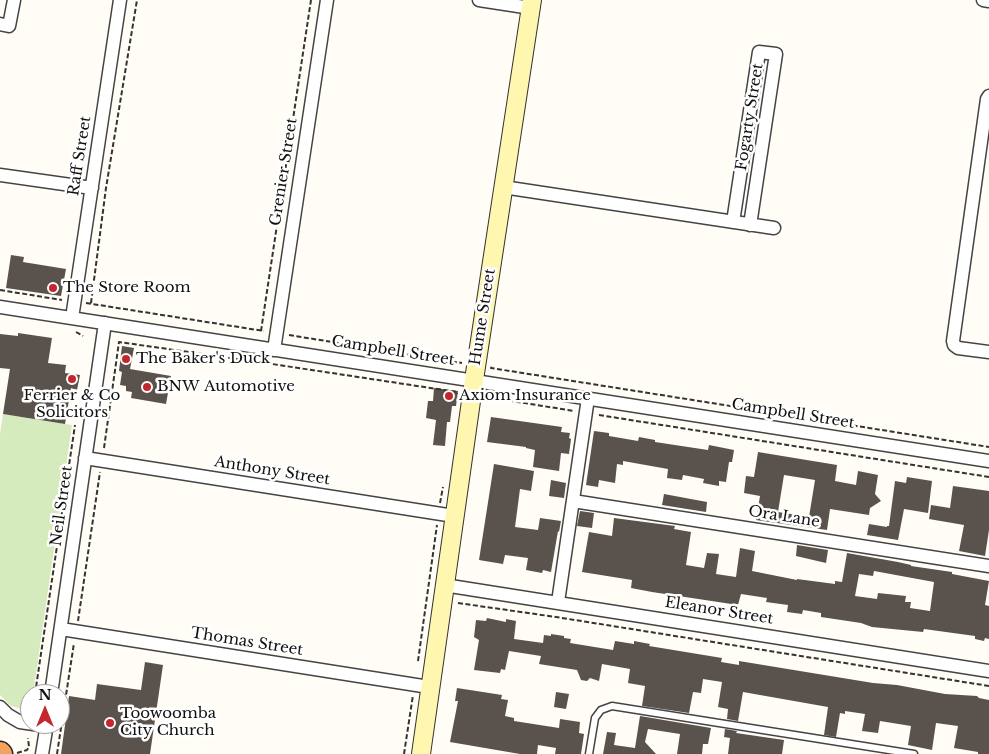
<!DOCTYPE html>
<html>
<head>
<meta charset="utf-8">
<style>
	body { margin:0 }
	#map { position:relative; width:989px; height:754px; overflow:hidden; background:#fffdf5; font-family:"Libre Baskerville",serif }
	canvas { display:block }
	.north { position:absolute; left:20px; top:684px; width:50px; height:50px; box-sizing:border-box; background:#fff; border:1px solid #a0a0a0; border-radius:50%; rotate:0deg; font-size:14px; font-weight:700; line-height:20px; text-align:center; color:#111 }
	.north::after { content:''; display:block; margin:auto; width:18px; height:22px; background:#c4262e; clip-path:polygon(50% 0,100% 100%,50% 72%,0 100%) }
</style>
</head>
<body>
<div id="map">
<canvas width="989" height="754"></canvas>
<div class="north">N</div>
</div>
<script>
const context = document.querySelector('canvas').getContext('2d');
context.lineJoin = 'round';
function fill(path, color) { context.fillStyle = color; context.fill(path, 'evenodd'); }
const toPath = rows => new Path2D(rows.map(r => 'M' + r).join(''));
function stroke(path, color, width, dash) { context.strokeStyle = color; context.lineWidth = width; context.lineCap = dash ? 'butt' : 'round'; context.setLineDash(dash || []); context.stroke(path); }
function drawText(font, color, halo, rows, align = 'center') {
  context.font = font + ' "Libre Baskerville",serif'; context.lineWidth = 5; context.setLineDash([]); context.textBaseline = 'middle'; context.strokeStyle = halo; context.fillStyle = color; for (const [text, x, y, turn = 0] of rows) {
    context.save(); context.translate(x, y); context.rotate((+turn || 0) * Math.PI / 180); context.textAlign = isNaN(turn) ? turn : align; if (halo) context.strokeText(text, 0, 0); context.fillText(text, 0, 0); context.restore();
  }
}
fill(toPath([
	[3,414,72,425,33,694,30,694,30,703,22,709,11,706,0,695,0,434]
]), '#d5ebbd');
fill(toPath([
	[11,255,24,257,23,262,66,269,61,296,6,288],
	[18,333,52,338,48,363,66,365,65,373,80,375,77,390,71,388,65,424,3,414,10,369,0,368,0,334,18,336],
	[122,346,134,348,130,369,171,376,166,404,131,398,132,392,126,391,126,386,120,385,122,372,119,371],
	[434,388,458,391,456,406,452,406,450,422,447,422,445,446,433,445,436,420,426,418,428,401,433,401],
	[491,417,562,427,561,432,570,433,569,438,571,439,569,454,561,453,559,471,533,467,535,450,526,448,526,447,487,442],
	[594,431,609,433,609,436,638,441,639,437,655,440,655,442,708,450,709,445,734,450,732,462,729,462,726,482,719,481,719,486,703,483,704,479,683,475,682,480,667,478,668,469,623,461,623,465,617,464,615,483,599,480,598,487,586,485],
	[758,452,837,465,835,481,856,485,858,471,878,475,875,494,881,501,870,508,869,515,830,509,827,530,756,520,760,496,744,493,746,476,754,477],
	[784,475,815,480,809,517,778,512],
	[494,464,534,471,531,491,520,489,515,527,538,530,540,518,561,521,559,532,558,531,551,572,543,570,542,573,526,570,528,558,505,555,503,564,479,560],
	[907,477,932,481,928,513,904,509,898,540,867,535,869,524,887,527,887,526,889,526,895,481,906,483],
	[551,480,566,483,564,498,549,496],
	[953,486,989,491,989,530,985,556,959,551,964,525,929,519,931,505,950,508],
	[664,494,707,502,706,512,662,505],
	[580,511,594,513,592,528,577,526],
	[614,518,675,526,674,529,691,532,686,565,704,568,707,553,719,554,716,574,736,577,740,548,755,551,752,571,797,580,797,579,835,584,835,581,842,582,847,553,898,562,911,565,911,566,952,572,952,574,989,581,985,605,989,606,989,639,985,638,984,641,975,639,975,636,924,629,923,632,872,627,861,623,821,617,821,613,803,610,802,614,787,612,788,605,766,602,767,598,741,594,738,605,652,592,631,588,632,580,582,572,589,532,612,536],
	[874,571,934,582,930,611,910,608,911,602,905,602,906,596,878,593,877,599,855,596,859,574,873,576],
	[797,545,828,550,826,563,796,556],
	[487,618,506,622,506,619,516,621,514,639,543,643,544,635,551,636,551,634,564,636,564,638,571,639,570,643,613,650,615,641,634,644,634,641,650,644,649,646,722,658,721,662,739,665,739,661,873,683,897,685,945,694,977,696,979,698,989,700,989,754,978,754,978,752,954,748,958,726,936,723,932,750,908,745,911,726,880,721,878,733,862,731,865,714,845,711,845,714,840,713,836,737,824,735,828,707,743,692,738,721,727,719,728,709,718,707,722,682,703,679,701,693,693,692,689,713,642,706,645,686,628,683,630,669,602,664,599,681,590,678,587,681,581,680,577,670,539,664,541,656,509,651,505,670,501,669,500,673,474,670,479,640,474,637,476,620,486,621],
	[145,662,163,665,150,754,61,754,69,696,95,700,97,684,141,690],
	[457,688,502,695,501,699,508,700,505,716,514,718,514,721,559,728,560,719,580,722,579,733,584,734,581,754,555,754,556,748,538,745,537,754,520,754,450,742,458,701,455,701],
	[556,692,569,694,566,709,554,707],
	[640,716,711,728,708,744,703,744,702,754,677,754,680,734,648,729,645,742,656,754,603,754,607,732,616,733,614,745,635,748],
	[725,729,737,731,736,733,784,740,782,754,728,754,730,738,724,737]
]), '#5a524d');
const lane = toPath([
	[589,754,595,718,601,710,612,706,914,754]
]);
const street = toPath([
	[479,0,531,8],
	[983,0,989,1],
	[0,24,9,26,14,0],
	[989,96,987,99,953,341,954,345,958,348,989,352],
	[0,175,92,188],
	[503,187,774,228],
	[733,222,759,52,776,54,750,225],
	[0,307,989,461],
	[72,318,120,0],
	[274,350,327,0],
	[85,458,454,516],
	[573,501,989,566],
	[444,585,989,671],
	[558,602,588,398],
	[61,629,429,687],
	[51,694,105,323],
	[0,707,8,715,20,722,47,726],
	[42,754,47,724]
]);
const secondary = toPath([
	[421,754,474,380,532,0]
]);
const highway = toPath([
	[0,753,1,754]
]);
stroke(lane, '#444', 9);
stroke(street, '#444', 15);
stroke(secondary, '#333', 20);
stroke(highway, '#222', 25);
stroke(toPath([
	[0,290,62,300],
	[86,303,264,331],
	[91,303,106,188,137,0],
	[261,331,311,0],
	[76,332,83,336],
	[289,335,462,363],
	[492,367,491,368,989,447],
	[487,398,487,397,574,411],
	[599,415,989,477],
	[104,448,119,342,272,364,457,392,457,394],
	[440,503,443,487],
	[458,603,556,617,989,686],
	[78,621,100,472],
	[418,661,437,525],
	[35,694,75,425],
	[17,753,27,750,29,747,28,738],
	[57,754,74,643],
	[404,754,413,695]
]), '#333', 2, [5, 2.5]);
stroke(lane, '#fff', 6);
stroke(street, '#fff', 12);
stroke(secondary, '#fff6b0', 18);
stroke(highway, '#f5a25d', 22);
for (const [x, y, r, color] of [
	[53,288,5,"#c4262e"],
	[126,359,5,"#c4262e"],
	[72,379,5,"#c4262e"],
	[147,387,5,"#c4262e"],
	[449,396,5,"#c4262e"],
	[110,723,5,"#c4262e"]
]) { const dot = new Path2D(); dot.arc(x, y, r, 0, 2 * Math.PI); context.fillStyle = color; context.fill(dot); stroke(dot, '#fff', 2); }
drawText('15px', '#111', '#fff', [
	["Fogarty Street",750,117,-81],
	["Raff Street",80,156,-81],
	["Grenier Street",284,172,-81],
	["Hume Street",483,317,-81],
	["Campbell Street",393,351,9],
	["Campbell Street",793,414,9],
	["Anthony Street",272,471,9],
	["Neil Street",62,506,-82],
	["Ora Lane",784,517,9],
	["Eleanor Street",719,611,9],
	["Thomas Street",247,642,9]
]);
drawText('15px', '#111', '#fff', [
	["The Store Room",63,288],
	["The Baker's Duck",136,359],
	["BNW Automotive",157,387],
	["Ferrier & Co",72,396,"center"],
	["Solicitors",72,413,"center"],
	["Axiom Insurance",459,396],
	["Toowoomba",120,714],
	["City Church",120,731]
], 'left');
</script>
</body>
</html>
